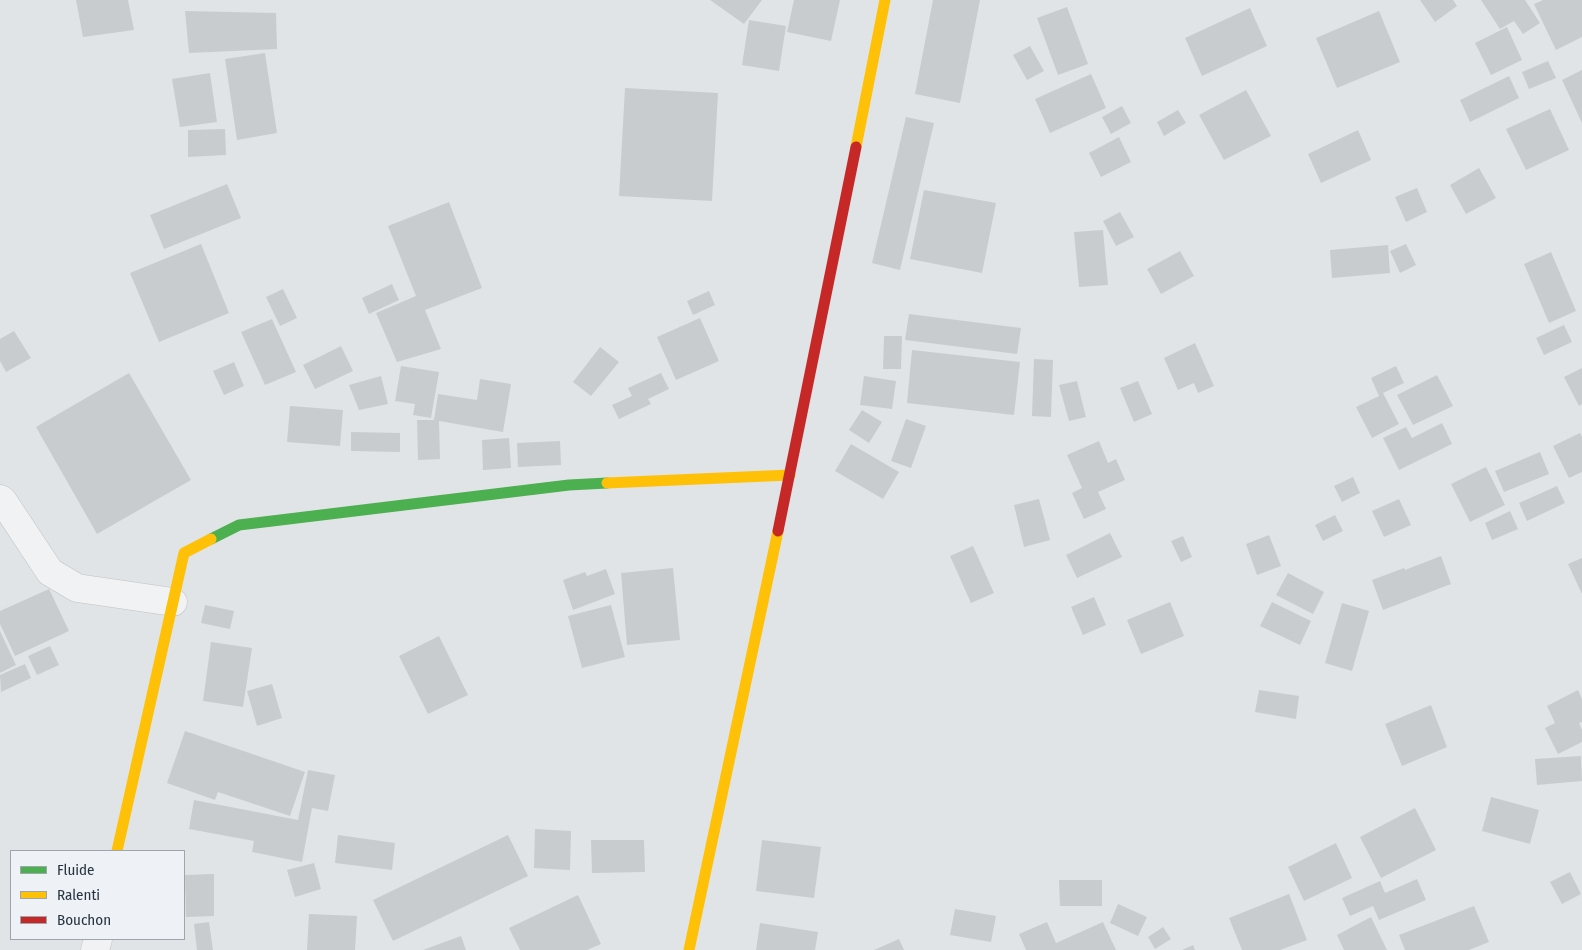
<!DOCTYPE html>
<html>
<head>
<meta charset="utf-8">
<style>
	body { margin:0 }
	#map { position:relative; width:1582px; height:950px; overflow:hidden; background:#e1e4e6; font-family:"Fira Sans Condensed",sans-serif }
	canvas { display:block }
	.legend { position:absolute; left:10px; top:850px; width:175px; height:90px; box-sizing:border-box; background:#eef2f6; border:1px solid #9ea6ad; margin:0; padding:6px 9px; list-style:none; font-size:15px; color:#273440 }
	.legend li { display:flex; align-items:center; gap:10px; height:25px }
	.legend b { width:25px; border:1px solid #9ea6ad }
</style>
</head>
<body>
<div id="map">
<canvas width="1582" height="950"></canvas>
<ul class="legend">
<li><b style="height:6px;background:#4caf50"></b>Fluide</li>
<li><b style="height:6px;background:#ffc107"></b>Ralenti</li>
<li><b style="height:6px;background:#c62828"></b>Bouchon</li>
</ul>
</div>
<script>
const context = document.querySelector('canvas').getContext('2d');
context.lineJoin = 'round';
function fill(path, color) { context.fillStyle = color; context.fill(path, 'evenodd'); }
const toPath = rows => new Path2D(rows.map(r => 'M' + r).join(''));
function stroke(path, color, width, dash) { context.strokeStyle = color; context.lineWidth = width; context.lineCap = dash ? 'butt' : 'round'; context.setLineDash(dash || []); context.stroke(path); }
fill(toPath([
	[76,0,128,0,134,30,83,37],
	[710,0,762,0,744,24],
	[794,0,840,0,831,41,787,32],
	[933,0,980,0,960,103,915,94],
	[1420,0,1453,0,1457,6,1435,22],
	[1481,0,1525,0,1540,23,1523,34,1514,21,1500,29],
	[1543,0,1582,0,1582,37,1556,50,1534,4],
	[1067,7,1088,64,1058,75,1037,18],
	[1250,8,1267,46,1202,76,1185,38],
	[185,11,276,13,277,49,189,53],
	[1379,11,1400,62,1337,88,1316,38],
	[749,20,786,26,779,71,742,65],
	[1507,27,1522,60,1491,75,1475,43],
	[1030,46,1044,71,1027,80,1013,55],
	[265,53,277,133,237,140,225,59],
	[1548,61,1556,78,1529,89,1522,72],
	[1582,70,1582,123,1562,80],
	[210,73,217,122,180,127,172,79],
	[1091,74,1106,108,1050,133,1035,99],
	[1509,76,1519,98,1470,122,1460,100],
	[625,88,718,93,712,201,619,196],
	[1246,90,1271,136,1224,160,1199,115],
	[1122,106,1131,123,1111,134,1102,117],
	[1550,109,1569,150,1526,170,1506,129],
	[1178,110,1186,123,1164,136,1157,122],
	[906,117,934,123,900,270,872,263],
	[225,129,226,155,188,157,188,130],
	[1358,130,1371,160,1321,183,1308,154],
	[1119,137,1131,162,1101,177,1089,153],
	[1479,168,1496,198,1466,214,1450,185],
	[227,184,241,218,164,249,150,215],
	[1417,188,1427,212,1406,222,1395,197],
	[924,190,996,203,982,273,910,259],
	[449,202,482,288,425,310,441,349,397,362,376,313,416,296,388,226],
	[1120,212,1134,237,1116,246,1103,221],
	[1103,230,1108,285,1079,287,1074,232],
	[201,244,229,313,159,342,130,273],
	[1406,244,1416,265,1400,273,1390,251],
	[1388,245,1390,273,1332,278,1330,250],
	[1180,251,1194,276,1161,294,1147,269],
	[1551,252,1576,311,1549,323,1524,264],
	[392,284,399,300,369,314,362,298],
	[283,289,297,318,280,326,266,297],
	[709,291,715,305,693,315,687,301],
	[909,314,1021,328,1017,354,905,340],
	[700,318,719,361,676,380,657,337],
	[272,319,296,372,265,385,241,332],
	[1564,325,1572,342,1544,355,1536,338],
	[14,331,31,358,6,372,0,361,0,339],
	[884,336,902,336,901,369,883,369],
	[1195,343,1214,386,1198,393,1194,383,1178,390,1164,358],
	[341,346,353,371,315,389,303,365],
	[600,347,619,362,591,396,573,382],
	[912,350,1020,362,1014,415,907,403],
	[1034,359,1053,360,1051,417,1032,416],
	[234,362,244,386,224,395,213,371],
	[401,366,439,372,431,418,413,415,415,404,395,401],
	[1396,366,1404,383,1383,393,1399,424,1372,438,1356,407,1379,396,1371,378],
	[1582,368,1582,404,1579,406,1564,377],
	[129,373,191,480,97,534,36,427],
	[661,373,669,389,648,399,651,404,619,419,612,405,632,396,628,388],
	[1437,375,1453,406,1413,425,1397,395],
	[381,376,388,404,359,410,349,385],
	[864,376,896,381,892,409,860,405],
	[480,379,511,384,503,432,439,421,440,459,418,460,417,420,434,420,438,394,477,400],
	[1077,381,1086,417,1069,421,1059,385],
	[1138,381,1152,414,1134,422,1120,388],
	[290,406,343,410,340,446,287,442],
	[862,410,882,422,869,443,849,430],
	[906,419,926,426,911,468,891,461],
	[1442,423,1452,444,1399,470,1383,438,1406,427,1412,438],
	[351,432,400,433,400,452,351,451],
	[1580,433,1582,437,1582,472,1569,478,1553,446],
	[509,438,511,468,483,470,482,440],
	[560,441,561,465,518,467,517,443],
	[1099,441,1108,463,1116,459,1125,480,1098,492,1106,509,1084,519,1072,493,1082,488,1067,455],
	[851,444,899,472,883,499,835,471],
	[1540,452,1549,474,1504,492,1495,471],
	[1486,467,1505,505,1470,522,1451,484],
	[1353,477,1360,493,1342,502,1334,486],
	[1557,486,1565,503,1527,521,1519,503],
	[1039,499,1050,540,1024,547,1014,505],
	[1399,499,1411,525,1384,537,1372,511],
	[1510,511,1518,529,1492,540,1485,523],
	[1335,515,1343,531,1323,541,1315,525],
	[1110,533,1122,557,1077,578,1066,555],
	[1269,535,1281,566,1257,575,1246,544],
	[1183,536,1192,557,1181,562,1171,541],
	[973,546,994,593,971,603,950,556],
	[1441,556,1451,584,1383,610,1372,580,1404,568,1405,570],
	[1582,558,1582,594,1568,564],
	[673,568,680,640,627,645,621,573],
	[606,569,615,594,573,610,563,580,585,572,587,576],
	[1288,573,1324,592,1313,614,1276,595],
	[49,589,69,631,15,656,0,624,0,611],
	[1094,597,1106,625,1083,635,1071,607],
	[1170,602,1184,636,1141,654,1127,620],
	[1272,602,1311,621,1300,645,1260,626],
	[1342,603,1369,611,1352,671,1325,663],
	[205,605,234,611,230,629,201,623],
	[611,605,625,657,582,668,568,616],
	[0,631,16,665,0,673],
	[439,636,468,695,428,714,399,656],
	[211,642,252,648,243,707,203,701],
	[50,646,59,665,37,675,28,656],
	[25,664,31,678,1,692,0,675],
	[272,684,282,718,257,726,247,691],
	[1259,690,1299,696,1296,719,1255,712],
	[1578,690,1582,699,1582,722,1579,723,1582,730,1582,742,1558,754,1545,728,1555,723,1547,706],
	[1431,705,1447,747,1402,766,1385,724],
	[185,731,305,772,290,816,218,792,215,800,167,783],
	[1581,756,1582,781,1537,785,1535,759],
	[308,770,335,775,328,811,312,808,302,862,252,852,254,841,189,829,194,800,298,820],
	[1491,797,1539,810,1530,844,1482,831],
	[1415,808,1436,850,1381,878,1360,837],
	[535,829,571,831,570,870,534,868],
	[338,835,395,843,392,870,335,863],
	[508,835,528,876,393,941,373,900],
	[591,840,644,840,645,872,592,873],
	[762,840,821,847,814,898,756,891],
	[1336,843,1352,878,1304,901,1288,867],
	[314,863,321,889,295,897,287,870],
	[1570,872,1581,894,1562,904,1550,882],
	[214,874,214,916,186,917,185,875],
	[1417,879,1426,900,1379,920,1373,906,1350,916,1342,898,1380,881,1385,893],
	[1059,880,1102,880,1102,906,1060,906],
	[1289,894,1307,940,1280,950,1242,950,1229,918],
	[578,895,601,944,587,950,520,950,509,928],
	[1118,904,1147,917,1138,936,1110,923],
	[1474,906,1489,942,1469,950,1405,950,1399,935],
	[955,909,996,916,991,942,950,935],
	[309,914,357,916,355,950,307,950],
	[1371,917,1387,950,1344,950,1337,935],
	[209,922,213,950,197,950,194,924],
	[1047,922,1056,943,1103,922,1116,950,1026,950,1019,934],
	[760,923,818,932,815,950,756,950],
	[1163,927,1171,939,1155,949,1148,937],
	[461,936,466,950,423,950],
	[899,939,904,950,874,950],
	[1193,945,1195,950,1182,950]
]), '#c9ccce');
const street = toPath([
	[0,499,3,501,50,572,77,588,173,602],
	[95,950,98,939]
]);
stroke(street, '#bfc2c4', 29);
stroke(street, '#f0f2f3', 28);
stroke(toPath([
	[211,539,239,525,569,485,607,483]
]), '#4caf50', 11);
stroke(toPath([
	[856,147,885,0],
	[607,483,790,475],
	[117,851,184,553,211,539],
	[689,950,778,531]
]), '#ffc107', 11);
stroke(toPath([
	[778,531,856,147]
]), '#c62828', 11);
</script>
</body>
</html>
